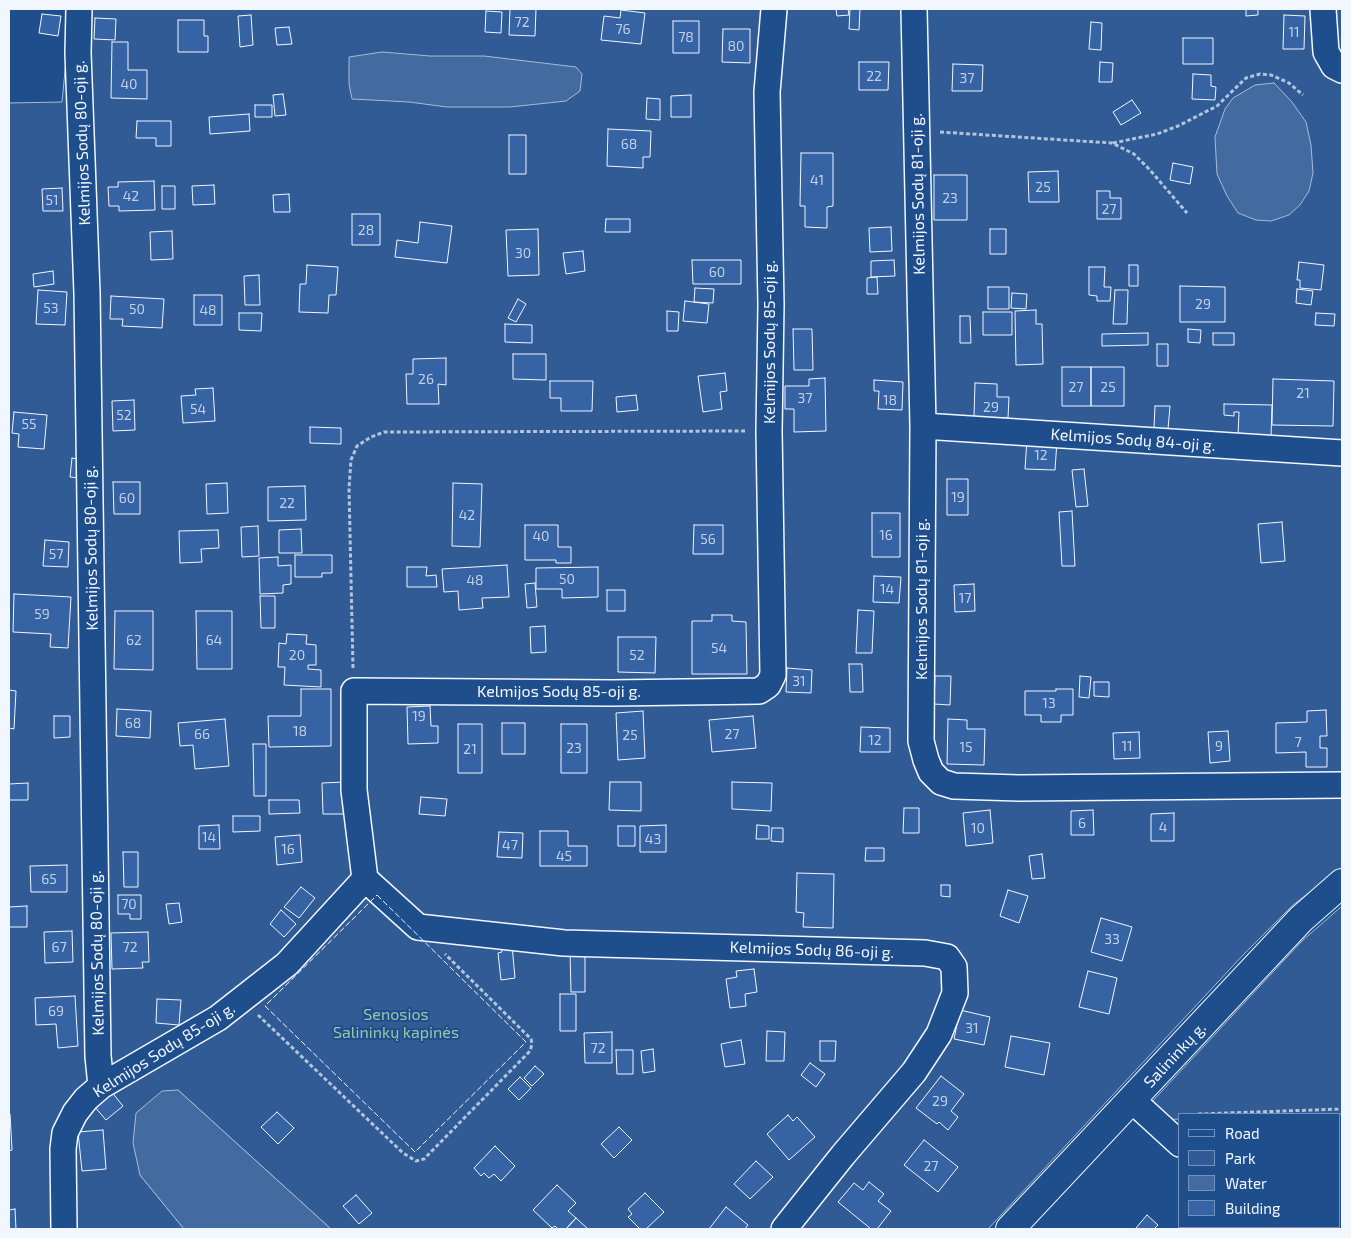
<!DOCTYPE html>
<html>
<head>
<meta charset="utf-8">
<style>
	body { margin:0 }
	#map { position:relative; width:1351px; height:1238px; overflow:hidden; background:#1f4e8c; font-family:"Exo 2",sans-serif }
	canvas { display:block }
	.frame { position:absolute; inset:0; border:10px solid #f2f6ff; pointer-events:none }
	.legend { position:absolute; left:1178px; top:1113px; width:162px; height:115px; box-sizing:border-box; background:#1f4e8c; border:1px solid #7391ba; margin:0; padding:6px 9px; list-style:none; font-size:15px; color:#f2f6ff }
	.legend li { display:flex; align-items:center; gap:10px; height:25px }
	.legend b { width:25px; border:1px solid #7391ba }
</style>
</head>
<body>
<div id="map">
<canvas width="1351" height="1238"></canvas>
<div class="frame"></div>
<ul class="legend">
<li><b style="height:6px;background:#1f4e8c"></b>Road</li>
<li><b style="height:14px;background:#305b95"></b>Park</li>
<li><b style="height:14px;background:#446ba0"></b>Water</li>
<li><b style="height:14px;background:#3563a3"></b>Building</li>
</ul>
</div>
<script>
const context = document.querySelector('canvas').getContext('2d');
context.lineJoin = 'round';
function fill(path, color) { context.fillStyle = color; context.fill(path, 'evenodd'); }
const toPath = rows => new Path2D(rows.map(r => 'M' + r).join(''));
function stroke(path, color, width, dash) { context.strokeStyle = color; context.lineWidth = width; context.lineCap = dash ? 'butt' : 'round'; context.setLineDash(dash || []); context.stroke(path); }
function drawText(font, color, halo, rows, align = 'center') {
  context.font = font + ' "Exo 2",sans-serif'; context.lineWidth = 4; context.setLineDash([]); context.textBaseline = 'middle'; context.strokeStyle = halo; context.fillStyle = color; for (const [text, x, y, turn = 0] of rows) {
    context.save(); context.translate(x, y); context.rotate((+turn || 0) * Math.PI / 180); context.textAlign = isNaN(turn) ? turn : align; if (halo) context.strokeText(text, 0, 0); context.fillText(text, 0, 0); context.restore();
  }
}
const green = toPath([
	[71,9,1342,9,1342,868,1293,905,1244,954,988,1229,331,1229,178,1090,140,1175,184,1229,9,1229,9,103,62,102,71,9],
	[1342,906,1342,1114,1180,1114,1180,1119,1134,1121,1302,941,1342,906]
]);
fill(green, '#305b95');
stroke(green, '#a8bbd7', 1);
const water = toPath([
	[382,52,430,56,484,56,576,67,582,74,580,91,566,101,510,107,447,107,409,102,352,99,349,84,349,57,382,52],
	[1274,83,1292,102,1306,122,1311,145,1313,173,1309,191,1300,205,1289,215,1271,221,1256,220,1238,213,1227,196,1217,174,1215,137,1225,109,1233,98,1255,85,1274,83],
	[178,1090,331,1229,184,1229,140,1175,133,1143,136,1113,162,1091,178,1090]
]);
fill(water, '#446ba0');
stroke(water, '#a8bbd7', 1);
const building = toPath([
	[510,9,536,9,535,36,509,35,510,9],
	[836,9,848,9,849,15,837,16,836,9],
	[850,9,860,9,859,30,849,29,850,9],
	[1246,9,1258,9,1258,15,1246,16,1246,9],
	[621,10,645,13,641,44,601,40,604,16,620,18,621,10],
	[486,11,502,12,501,33,485,32,486,11],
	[42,14,61,16,58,36,39,33,42,14],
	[251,15,253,45,240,47,238,16,251,15],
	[1284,15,1305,16,1304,49,1283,49,1284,15],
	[95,18,116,19,115,40,94,39,95,18],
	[178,20,204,20,204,36,208,36,208,52,178,52,178,20],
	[673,21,699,21,699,53,673,53,673,21],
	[1091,22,1102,23,1101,50,1089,49,1091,22],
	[289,27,292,44,277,45,275,28,289,27],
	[723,29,750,29,750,63,722,62,723,29],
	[1183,38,1213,38,1213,64,1183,64,1183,38],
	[112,42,128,42,128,70,147,70,147,99,111,98,112,42],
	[859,62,889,62,888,90,859,90,859,62],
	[1100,62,1113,63,1112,82,1099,82,1100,62],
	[953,64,983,65,982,91,952,91,953,64],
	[1193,74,1211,75,1211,86,1216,87,1215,100,1192,99,1193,74],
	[283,94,286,115,275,116,273,95,283,94],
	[691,95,691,117,671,117,671,96,691,95],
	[647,98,660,99,660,120,646,119,647,98],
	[1132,100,1141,113,1121,125,1113,112,1132,100],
	[255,105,272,105,272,117,255,117,255,105],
	[249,114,250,131,210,134,209,117,249,114],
	[137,121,171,121,171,146,156,146,156,138,136,138,137,121],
	[608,129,651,131,650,157,643,157,643,168,607,166,608,129],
	[509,135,526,135,526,174,509,174,509,135],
	[801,153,833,153,833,206,827,207,827,228,805,227,805,206,800,206,801,153],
	[1173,163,1193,167,1190,184,1170,180,1173,163],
	[1058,171,1059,202,1029,202,1028,172,1058,171],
	[934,175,967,175,967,220,934,220,934,175],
	[154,181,155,210,119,211,119,206,109,206,108,187,118,187,118,182,154,181],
	[214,185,215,204,193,205,192,186,214,185],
	[162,186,175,186,175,209,162,209,162,186],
	[62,188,63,211,43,211,42,189,62,188],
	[1097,191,1110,191,1110,198,1121,198,1121,219,1097,219,1097,191],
	[289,194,290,212,274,212,273,195,289,194],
	[352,214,380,214,380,245,352,245,352,214],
	[606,219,630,219,630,232,605,232,606,219],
	[420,222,452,226,447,263,395,257,397,240,418,243,420,222],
	[891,227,892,251,870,252,869,228,891,227],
	[538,229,539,275,508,276,506,230,538,229],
	[990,229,1006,229,1006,254,990,254,990,229],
	[172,231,173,259,151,260,150,232,172,231],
	[583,251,585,271,566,274,563,253,583,251],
	[692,260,741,260,741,284,693,284,692,260],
	[894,260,895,276,871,277,871,261,894,260],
	[1299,262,1324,265,1321,290,1300,288,1300,280,1297,280,1299,262],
	[307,265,338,267,336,295,329,295,328,313,299,312,300,284,306,284,307,265],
	[1129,265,1138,265,1138,286,1129,286,1129,265],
	[1089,267,1105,267,1104,287,1111,287,1110,301,1097,301,1097,296,1089,295,1089,267],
	[53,271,54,284,34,287,33,274,53,271],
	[259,275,260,305,245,305,244,276,259,275],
	[877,277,878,294,867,294,867,278,877,277],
	[1180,286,1225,287,1225,322,1180,322,1180,286],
	[988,287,1009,287,1009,309,988,309,988,287],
	[695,288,714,289,713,303,694,302,695,288],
	[1297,289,1313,291,1311,305,1296,303,1297,289],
	[38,290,67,292,65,325,36,324,38,290],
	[1115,290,1128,290,1127,324,1113,324,1115,290],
	[1012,293,1027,294,1026,309,1011,308,1012,293],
	[194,295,222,295,222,325,194,325,194,295],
	[111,296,164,299,162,328,122,326,123,319,110,319,111,296],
	[518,299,526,304,516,322,508,318,518,299],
	[685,301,709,304,707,323,683,321,685,301],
	[1036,310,1036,324,1042,324,1043,364,1016,365,1015,311,1036,310],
	[667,311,679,312,678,331,667,331,667,311],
	[983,312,1012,312,1012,335,983,335,983,312],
	[239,313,262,313,261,331,239,330,239,313],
	[1316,313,1335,314,1334,326,1315,325,1316,313],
	[960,316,970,316,971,343,960,343,960,316],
	[505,324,532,325,532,343,505,342,505,324],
	[793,329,812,329,813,370,794,370,793,329],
	[1188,329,1201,330,1200,343,1188,342,1188,329],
	[1148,333,1148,345,1102,346,1102,334,1148,333],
	[1213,333,1234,333,1234,345,1213,345,1213,333],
	[1157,344,1168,344,1168,366,1157,366,1157,344],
	[513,354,546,354,546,380,513,379,513,354],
	[446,358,446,385,438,384,439,404,407,404,406,374,413,374,413,359,446,358],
	[1062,367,1091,367,1091,406,1062,406,1062,367],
	[1091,367,1124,367,1124,406,1091,406,1091,367],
	[725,373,727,391,720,392,722,409,703,412,698,376,725,373],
	[825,378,826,431,794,432,794,409,785,409,785,386,809,386,809,379,825,378],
	[1273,379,1334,381,1333,426,1272,425,1273,379],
	[874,380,903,382,902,410,878,409,879,391,874,391,874,380],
	[550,381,593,381,592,411,561,411,561,398,550,398,550,381],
	[975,383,997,384,997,397,1009,397,1008,418,974,417,975,383],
	[213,388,215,421,183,423,181,396,196,395,195,389,213,388],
	[636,395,638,410,617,412,616,397,636,395],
	[134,400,135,430,113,431,112,401,134,400],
	[1224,404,1272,405,1271,437,1238,436,1239,412,1234,412,1234,416,1224,415,1224,404],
	[1155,406,1170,406,1168,429,1154,428,1155,406],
	[14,412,47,415,44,449,18,447,19,434,12,433,14,412],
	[310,427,341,428,341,444,310,443,310,427],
	[1027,439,1057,441,1055,470,1025,469,1027,439],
	[72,458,82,460,80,478,70,477,72,458],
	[1084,469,1088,506,1076,507,1072,470,1084,469],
	[947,479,968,479,968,515,947,515,947,479],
	[113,482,140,482,140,514,114,514,113,482],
	[227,483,228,513,207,514,206,484,227,483],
	[453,483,482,484,480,547,452,546,453,483],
	[305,486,306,520,268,521,268,487,305,486],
	[1072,511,1075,566,1062,566,1059,512,1072,511],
	[872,513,900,513,900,557,872,557,872,513],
	[1282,522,1285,561,1261,563,1258,524,1282,522],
	[525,525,558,525,558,547,571,547,571,563,556,563,556,560,525,560,525,525],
	[694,525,723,525,723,554,693,554,694,525],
	[258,526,259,556,242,557,241,527,258,526],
	[301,529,302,553,279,553,279,530,301,529],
	[218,530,219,548,201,549,202,562,180,563,179,531,218,530],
	[45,540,69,542,68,567,43,566,45,540],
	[295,555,332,555,332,573,322,573,322,577,295,577,295,555],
	[278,557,278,566,291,565,291,584,283,585,283,593,260,594,259,558,278,557],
	[507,565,509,597,482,598,483,608,459,610,458,591,444,592,442,569,507,565],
	[407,567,427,567,426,576,436,575,437,587,407,587,407,567],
	[598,567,598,597,562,598,562,589,536,589,536,568,598,567],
	[874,576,901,577,899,603,873,602,874,576],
	[535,583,537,607,527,608,525,584,535,583],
	[974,584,975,611,955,612,954,585,974,584],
	[607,590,625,590,625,611,607,611,607,590],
	[14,594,71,597,68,648,50,647,51,634,13,632,14,594],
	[260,596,275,596,275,628,261,628,260,596],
	[858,610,874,611,872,653,856,653,858,610],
	[115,611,153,611,153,670,114,669,115,611],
	[196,611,232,611,232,669,197,669,196,611],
	[712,615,732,615,732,621,746,622,747,674,692,674,692,621,712,621,712,615],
	[545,626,546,652,531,653,530,627,545,626],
	[287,634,307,635,306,644,316,645,316,665,308,665,308,669,321,670,321,687,284,685,285,667,278,667,279,643,286,644,287,634],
	[618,637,656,637,655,673,618,672,618,637],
	[849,664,862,664,863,692,850,692,849,664],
	[787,668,812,670,811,693,786,692,787,668],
	[935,676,951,676,950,705,934,704,935,676],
	[1080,676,1091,677,1089,698,1079,697,1080,676],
	[1094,682,1109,682,1109,697,1094,696,1094,682],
	[301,689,331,689,331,746,269,747,268,716,301,716,301,689],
	[1056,689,1073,689,1073,715,1061,715,1061,722,1041,722,1041,715,1025,715,1025,691,1056,691,1056,689],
	[9,690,16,691,14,729,9,728,9,690],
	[430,706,431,726,438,726,438,743,408,744,407,707,430,706],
	[117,709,151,711,150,738,116,736,117,709],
	[1326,710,1327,736,1320,736,1320,748,1327,748,1327,767,1306,767,1306,752,1276,753,1276,723,1307,722,1307,711,1326,710],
	[643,711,645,758,618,760,616,713,643,711],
	[54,716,70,716,70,737,54,738,54,716],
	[753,716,756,748,712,752,709,720,753,716],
	[225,719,229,766,195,769,193,745,180,746,178,723,225,719],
	[948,719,967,720,967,729,985,729,984,765,947,764,948,719],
	[502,723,525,723,525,754,502,754,502,723],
	[458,724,482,724,482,773,458,773,458,724],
	[561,724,587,724,587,773,561,773,561,724],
	[861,727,890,728,890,752,860,752,861,727],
	[1228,731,1230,761,1210,763,1208,732,1228,731],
	[1139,732,1140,758,1114,759,1113,733,1139,732],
	[253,744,266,744,266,796,254,796,253,744],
	[345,782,346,814,323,814,322,783,345,782],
	[610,782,641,782,641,811,609,810,610,782],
	[732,782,772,783,771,811,732,809,732,782],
	[28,783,28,800,9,800,9,784,28,783],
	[421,797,447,799,445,816,419,814,421,797],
	[269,800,299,800,300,813,269,814,269,800],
	[904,808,919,808,919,833,903,833,904,808],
	[990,810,993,843,966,846,963,813,990,810],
	[1093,810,1094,835,1071,835,1071,811,1093,810],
	[1174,813,1174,841,1151,841,1151,814,1174,813],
	[233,816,260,816,260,831,233,832,233,816],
	[219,825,220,849,199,849,199,826,219,825],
	[666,825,666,852,640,852,640,826,666,825],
	[757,825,769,826,769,839,756,839,757,825],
	[618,826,635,826,635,846,618,846,618,826],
	[772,828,783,828,783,842,771,841,772,828],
	[540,831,568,831,568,846,587,846,587,866,540,866,540,831],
	[499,832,523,833,522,858,497,857,499,832],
	[300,835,302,862,277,865,275,837,300,835],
	[866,848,884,848,884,861,865,861,866,848],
	[123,852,138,852,138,887,124,887,123,852],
	[1042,854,1045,878,1032,879,1029,856,1042,854],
	[67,865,67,892,31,892,30,866,67,865],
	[797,873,834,874,833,928,803,927,804,913,796,912,797,873],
	[941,885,950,885,950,897,941,896,941,885],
	[301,887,315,898,299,918,284,907,301,887],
	[1008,890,1028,896,1019,923,1000,916,1008,890],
	[118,895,141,895,141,919,130,919,130,914,118,914,118,895],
	[179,903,182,922,169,924,166,904,179,903],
	[27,906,27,927,9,927,9,907,27,906],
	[281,910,296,924,284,937,270,924,281,910],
	[1101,918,1132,927,1122,961,1091,952,1101,918],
	[72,931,73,962,45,963,44,932,72,931],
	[148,932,149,962,142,962,143,968,112,969,111,933,148,932],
	[512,945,515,978,501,980,498,953,502,952,501,947,512,945],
	[570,951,585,951,585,992,571,992,570,951],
	[754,969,757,992,745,994,746,1006,730,1008,726,979,737,977,736,971,754,969],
	[1088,971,1117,978,1109,1014,1079,1007,1088,971],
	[560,994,576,994,576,1031,560,1031,560,994],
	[75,996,78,1046,58,1048,56,1024,36,1025,35,998,75,996],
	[157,999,181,1000,179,1025,156,1023,157,999],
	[960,1010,990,1017,984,1045,954,1039,960,1010],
	[767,1031,785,1032,784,1061,766,1061,767,1031],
	[612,1032,612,1063,585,1063,584,1033,612,1032],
	[1011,1036,1050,1043,1044,1075,1005,1067,1011,1036],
	[741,1040,745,1064,725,1067,721,1044,741,1040],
	[820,1041,836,1041,835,1061,820,1061,820,1041],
	[653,1049,655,1071,643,1073,641,1051,653,1049],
	[616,1050,633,1050,633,1074,617,1074,616,1050],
	[810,1063,825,1074,816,1087,801,1075,810,1063],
	[535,1066,544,1074,532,1086,524,1078,535,1066],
	[941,1076,964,1094,951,1111,958,1117,948,1130,939,1122,937,1124,916,1108,941,1076],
	[520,1077,531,1088,519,1100,508,1089,520,1077],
	[111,1091,123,1106,106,1120,94,1106,111,1091],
	[277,1112,294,1128,278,1144,261,1127,277,1112],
	[9,1114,10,1114,12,1150,9,1151,9,1114],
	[788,1115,793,1121,797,1117,815,1137,789,1160,767,1134,788,1115],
	[619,1127,632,1140,614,1158,601,1144,619,1127],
	[103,1130,106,1169,82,1171,78,1132,103,1130],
	[924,1140,958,1167,938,1192,904,1165,924,1140],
	[495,1146,515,1166,501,1181,494,1174,489,1178,484,1173,481,1176,474,1168,495,1146],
	[756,1161,773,1177,750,1199,734,1184,756,1161],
	[869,1182,884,1194,878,1201,891,1211,877,1229,871,1229,838,1202,854,1183,863,1190,869,1182],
	[557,1185,576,1203,568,1211,576,1218,566,1229,558,1229,555,1226,552,1228,533,1210,557,1185],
	[645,1193,664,1212,646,1229,640,1229,628,1217,632,1214,628,1209,645,1193],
	[356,1195,372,1213,359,1224,343,1206,356,1195],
	[726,1207,748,1225,745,1229,709,1229,726,1207],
	[15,1209,16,1229,9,1229,9,1210,15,1209],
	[1147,1215,1158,1225,1154,1229,1137,1229,1136,1228,1147,1215],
	[576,1218,588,1229,566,1229,576,1218]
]);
fill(building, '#3563a3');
stroke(building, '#f2f6ff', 1);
const minor = toPath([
	[79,9,78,53,87,293,98,1056,101,1086],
	[914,9,923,426,921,741,926,760,931,772,941,782,954,786,1019,788,1342,785],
	[1323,9,1326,52,1334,66,1342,70],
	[923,426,1342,453],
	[365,879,418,927,564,943,925,953,947,957,954,967,955,993,939,1034,914,1072,843,1155,784,1229],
	[1132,1100,1180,1144],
	[1266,1227,1269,1229],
	[64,1229,63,1149,65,1133,75,1113,86,1099,101,1086,218,1018,287,964,365,879,354,790,354,691,612,693,759,691,768,685,773,675,769,431,771,305,767,92,774,9]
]);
const major = toPath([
	[1010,1229,1301,919,1342,883]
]);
stroke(minor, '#f2f6ff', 28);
stroke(major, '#f2f6ff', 30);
stroke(toPath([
	[940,132,1112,143,1134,154,1150,170,1187,213],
	[1113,143,1157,134,1178,126,1217,106,1246,78,1260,74,1271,75,1289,83,1303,95],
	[353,668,349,488,351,460,357,446,371,437,384,432,746,431],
	[258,1015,403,1153,416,1161,424,1159,530,1051,532,1044,531,1039,445,954],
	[1198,1114,1342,1109]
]), '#b3c4dc', 3, [4, 2.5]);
stroke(minor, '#1f4e8c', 25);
stroke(major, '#1f4e8c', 28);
stroke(toPath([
	[377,895,526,1042,415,1152,265,1006,377,895]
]), '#f2f6ff', 1, [6, 2.5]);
drawText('14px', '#c3d1e8', null, [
	["72",522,22],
	["76",623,29],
	["11",1294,32],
	["78",686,37],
	["80",736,46],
	["22",874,76],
	["37",967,78],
	["40",129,84],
	["68",629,144],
	["41",817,180],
	["25",1043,187],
	["42",131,196],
	["23",950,198],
	["51",52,200],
	["27",1109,209],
	["28",366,230],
	["30",523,253],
	["60",717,272],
	["29",1203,304],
	["53",51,308],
	["50",137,309],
	["48",208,310],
	["26",426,379],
	["27",1076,387],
	["25",1108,387],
	["21",1303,393],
	["37",805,398],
	["18",890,400],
	["29",991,407],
	["54",198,409],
	["52",124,415],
	["55",29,424],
	["12",1041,455],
	["19",958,497],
	["60",127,498],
	["22",287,503],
	["42",467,515],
	["16",886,535],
	["40",541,536],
	["56",708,539],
	["57",56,554],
	["50",567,579],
	["48",475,580],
	["14",887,589],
	["17",965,598],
	["59",42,614],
	["62",134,640],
	["64",214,640],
	["54",719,648],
	["20",297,655],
	["52",637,655],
	["31",799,681],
	["13",1049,703],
	["19",419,716],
	["68",133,723],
	["18",300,731],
	["66",202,734],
	["27",732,734],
	["25",630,735],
	["12",875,740],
	["7",1298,742],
	["11",1127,746],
	["9",1219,746],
	["15",966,747],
	["23",574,748],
	["21",470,749],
	["6",1082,823],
	["4",1163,827],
	["10",978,828],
	["14",209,837],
	["43",653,839],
	["47",510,845],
	["16",288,849],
	["45",564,856],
	["65",49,879],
	["70",129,904],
	["33",1112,939],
	["67",59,947],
	["72",130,947],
	["69",56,1011],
	["31",972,1028],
	["72",598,1048],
	["29",940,1101],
	["27",931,1166]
]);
drawText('16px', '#f2f6ff', '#1f4e8c', [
	["Kelmijos Sodų 80-oji g.",82,143,-92],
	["Kelmijos Sodų 81-oji g.",918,194,-91],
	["Kelmijos Sodų 85-oji g.",770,342,-90],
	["Kelmijos Sodų 84-oji g.",1133,440,4],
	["Kelmijos Sodų 80-oji g.",91,548,-91],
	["Kelmijos Sodų 81-oji g.",922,599,-90],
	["Kelmijos Sodų 85-oji g.",559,692],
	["Kelmijos Sodų 86-oji g.",812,950,2],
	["Kelmijos Sodų 80-oji g.",97,953,-91],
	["Kelmijos Sodų 85-oji g.",164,1050,-32],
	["Salininkų g.",1175,1055,-47]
]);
drawText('16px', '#97c8a6', '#1f4e8c', [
	["Senosios",396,1015],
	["Salininkų kapinės",396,1033]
]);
</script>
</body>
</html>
